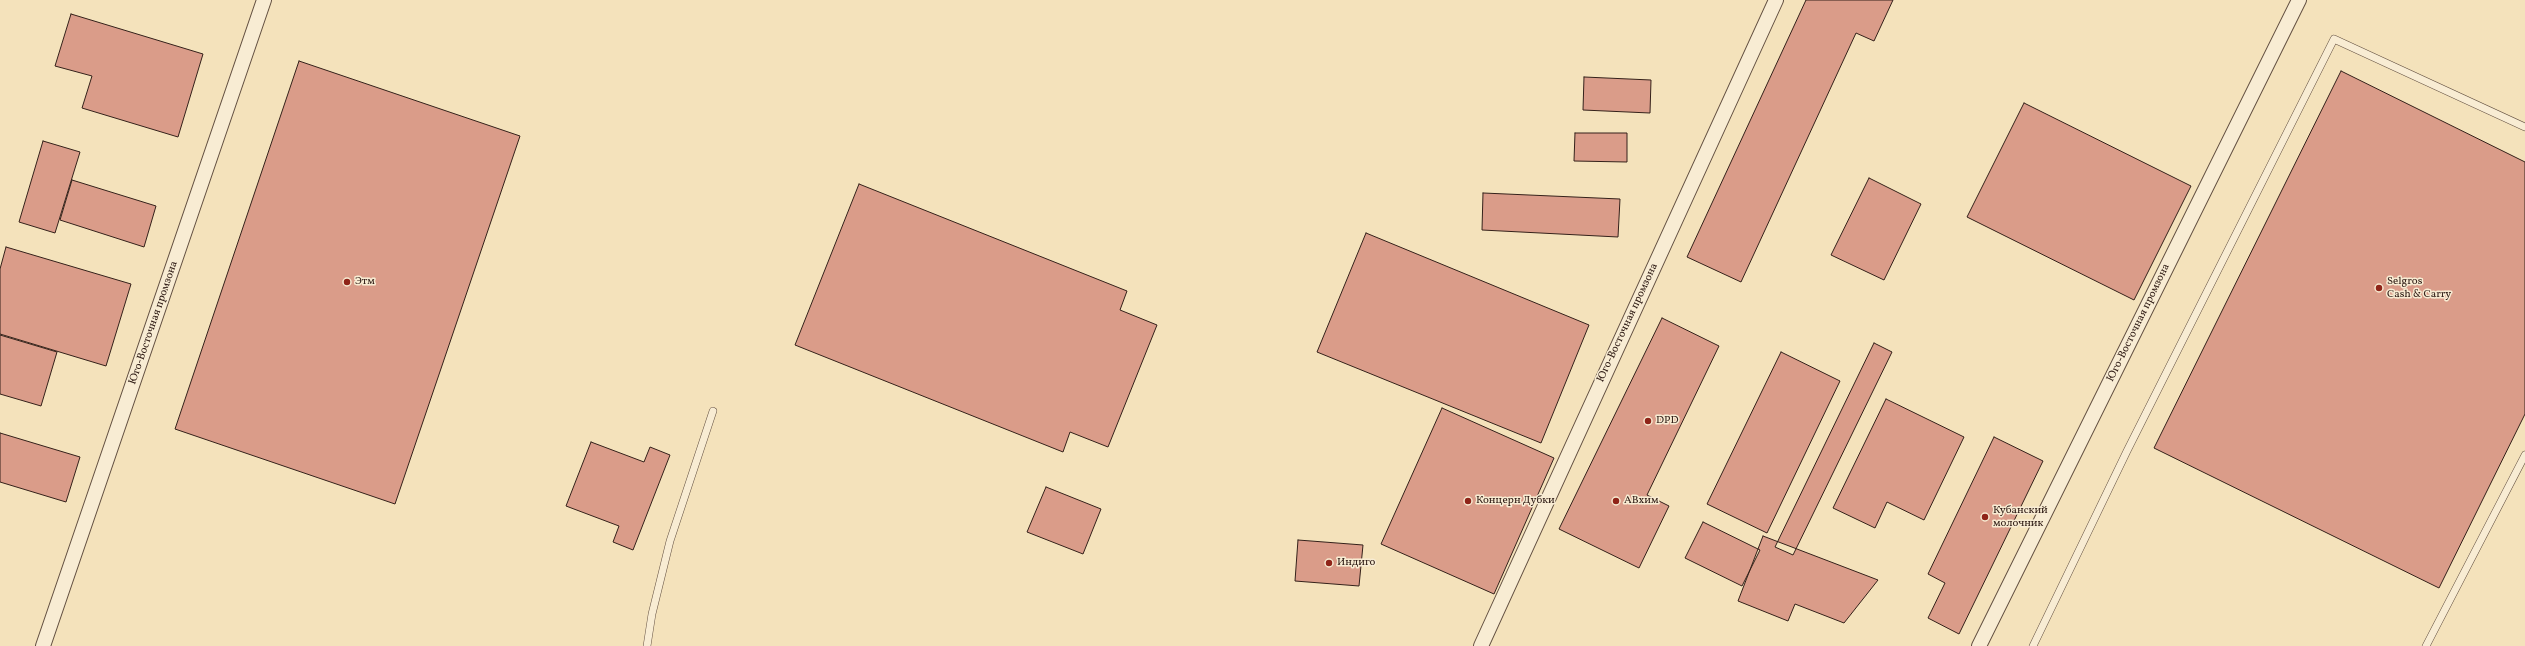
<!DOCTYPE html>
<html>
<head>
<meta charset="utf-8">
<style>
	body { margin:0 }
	canvas { display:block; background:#f4e2bb }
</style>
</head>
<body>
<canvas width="2525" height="646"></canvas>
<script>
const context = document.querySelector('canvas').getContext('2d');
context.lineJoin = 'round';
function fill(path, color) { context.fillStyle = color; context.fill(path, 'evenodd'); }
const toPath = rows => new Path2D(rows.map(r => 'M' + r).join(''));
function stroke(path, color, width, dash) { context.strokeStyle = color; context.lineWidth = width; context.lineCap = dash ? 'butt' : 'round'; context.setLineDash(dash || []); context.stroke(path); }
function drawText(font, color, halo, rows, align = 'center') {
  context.font = font + ' Vollkorn,serif'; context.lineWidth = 3; context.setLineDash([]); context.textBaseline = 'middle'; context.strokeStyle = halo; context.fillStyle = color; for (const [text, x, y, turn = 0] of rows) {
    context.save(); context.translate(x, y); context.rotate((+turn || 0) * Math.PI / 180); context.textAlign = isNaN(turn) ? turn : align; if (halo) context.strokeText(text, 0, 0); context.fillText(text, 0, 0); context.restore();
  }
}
const building = toPath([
	[1806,0,1893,0,1874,41,1856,33,1741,282,1687,257,1806,0],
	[71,14,203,54,178,137,82,108,92,76,55,66,71,14],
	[299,61,520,136,395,504,175,429,299,61],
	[2341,71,2525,162,2525,414,2439,588,2154,448,2341,71],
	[1584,77,1651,80,1650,113,1583,110,1584,77],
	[2024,103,2191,186,2134,300,1967,217,2024,103],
	[1575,133,1627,133,1627,162,1574,161,1575,133],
	[43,141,80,152,55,233,19,222,43,141],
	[1869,178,1921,204,1884,280,1831,255,1869,178],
	[72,180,156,206,144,247,60,220,72,180],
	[859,184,1127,291,1120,310,1157,325,1108,447,1070,432,1063,452,795,345,859,184],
	[1483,193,1620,199,1618,237,1482,230,1483,193],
	[1366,233,1589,325,1541,443,1317,352,1366,233],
	[6,247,131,284,106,366,0,334,0,269,6,247],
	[1662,318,1719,346,1647,495,1669,506,1639,568,1559,529,1662,318],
	[0,335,57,352,41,406,0,394,0,335],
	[1874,343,1892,352,1793,555,1775,547,1874,343],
	[1781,352,1840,381,1767,533,1707,504,1781,352],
	[1886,399,1964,437,1924,520,1887,502,1875,528,1833,508,1886,399],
	[1442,408,1554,458,1494,594,1381,544,1442,408],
	[0,433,80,457,66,502,0,482,0,433],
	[1994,437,2043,461,1959,634,1928,618,1945,583,1928,574,1994,437],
	[591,442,644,462,650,447,670,455,633,550,613,542,619,526,566,506,591,442],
	[1046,487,1101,509,1083,554,1027,532,1046,487],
	[1703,522,1760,550,1742,586,1685,558,1703,522],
	[1763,536,1878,580,1844,623,1795,604,1788,621,1738,601,1763,536],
	[1298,540,1363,545,1359,586,1295,581,1298,540]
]);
fill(building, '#da9c89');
stroke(building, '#34211a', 1);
const lane = toPath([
	[647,646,652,614,670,541,713,411],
	[2033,646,2127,451,2334,39,2525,127],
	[2426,646,2525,455]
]);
const street = toPath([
	[43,646,264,0],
	[1481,646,1776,0],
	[1979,646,2299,0]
]);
stroke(lane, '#645142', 8);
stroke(street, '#645142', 16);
stroke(lane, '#f8ecd3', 7);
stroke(street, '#f8ecd3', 14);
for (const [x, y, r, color] of [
	[347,282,4,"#8f2418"],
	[2379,288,4,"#8f2418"],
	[1648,421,4,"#8f2418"],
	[1468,501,4,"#8f2418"],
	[1616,501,4,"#8f2418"],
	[1985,517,4,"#8f2418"],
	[1329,563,4,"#8f2418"]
]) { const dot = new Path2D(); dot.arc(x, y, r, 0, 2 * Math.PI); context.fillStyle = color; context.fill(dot); stroke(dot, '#f8ecd3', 1.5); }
drawText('11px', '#34211a', '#f8ecd3', [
	["Этм",355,282],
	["Selgros",2387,282],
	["Cash & Carry",2387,295],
	["DPD",1656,421],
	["Концерн Дубки",1476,501],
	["АВхим",1624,501],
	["Кубанский",1993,511],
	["молочник",1993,524],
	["Индиго",1337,563]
], 'left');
drawText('11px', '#34211a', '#f8ecd3', [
	["Юго-Восточная промзона",154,323,-71],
	["Юго-Восточная промзона",1628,323,-65],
	["Юго-Восточная промзона",2139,323,-64]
]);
</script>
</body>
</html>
